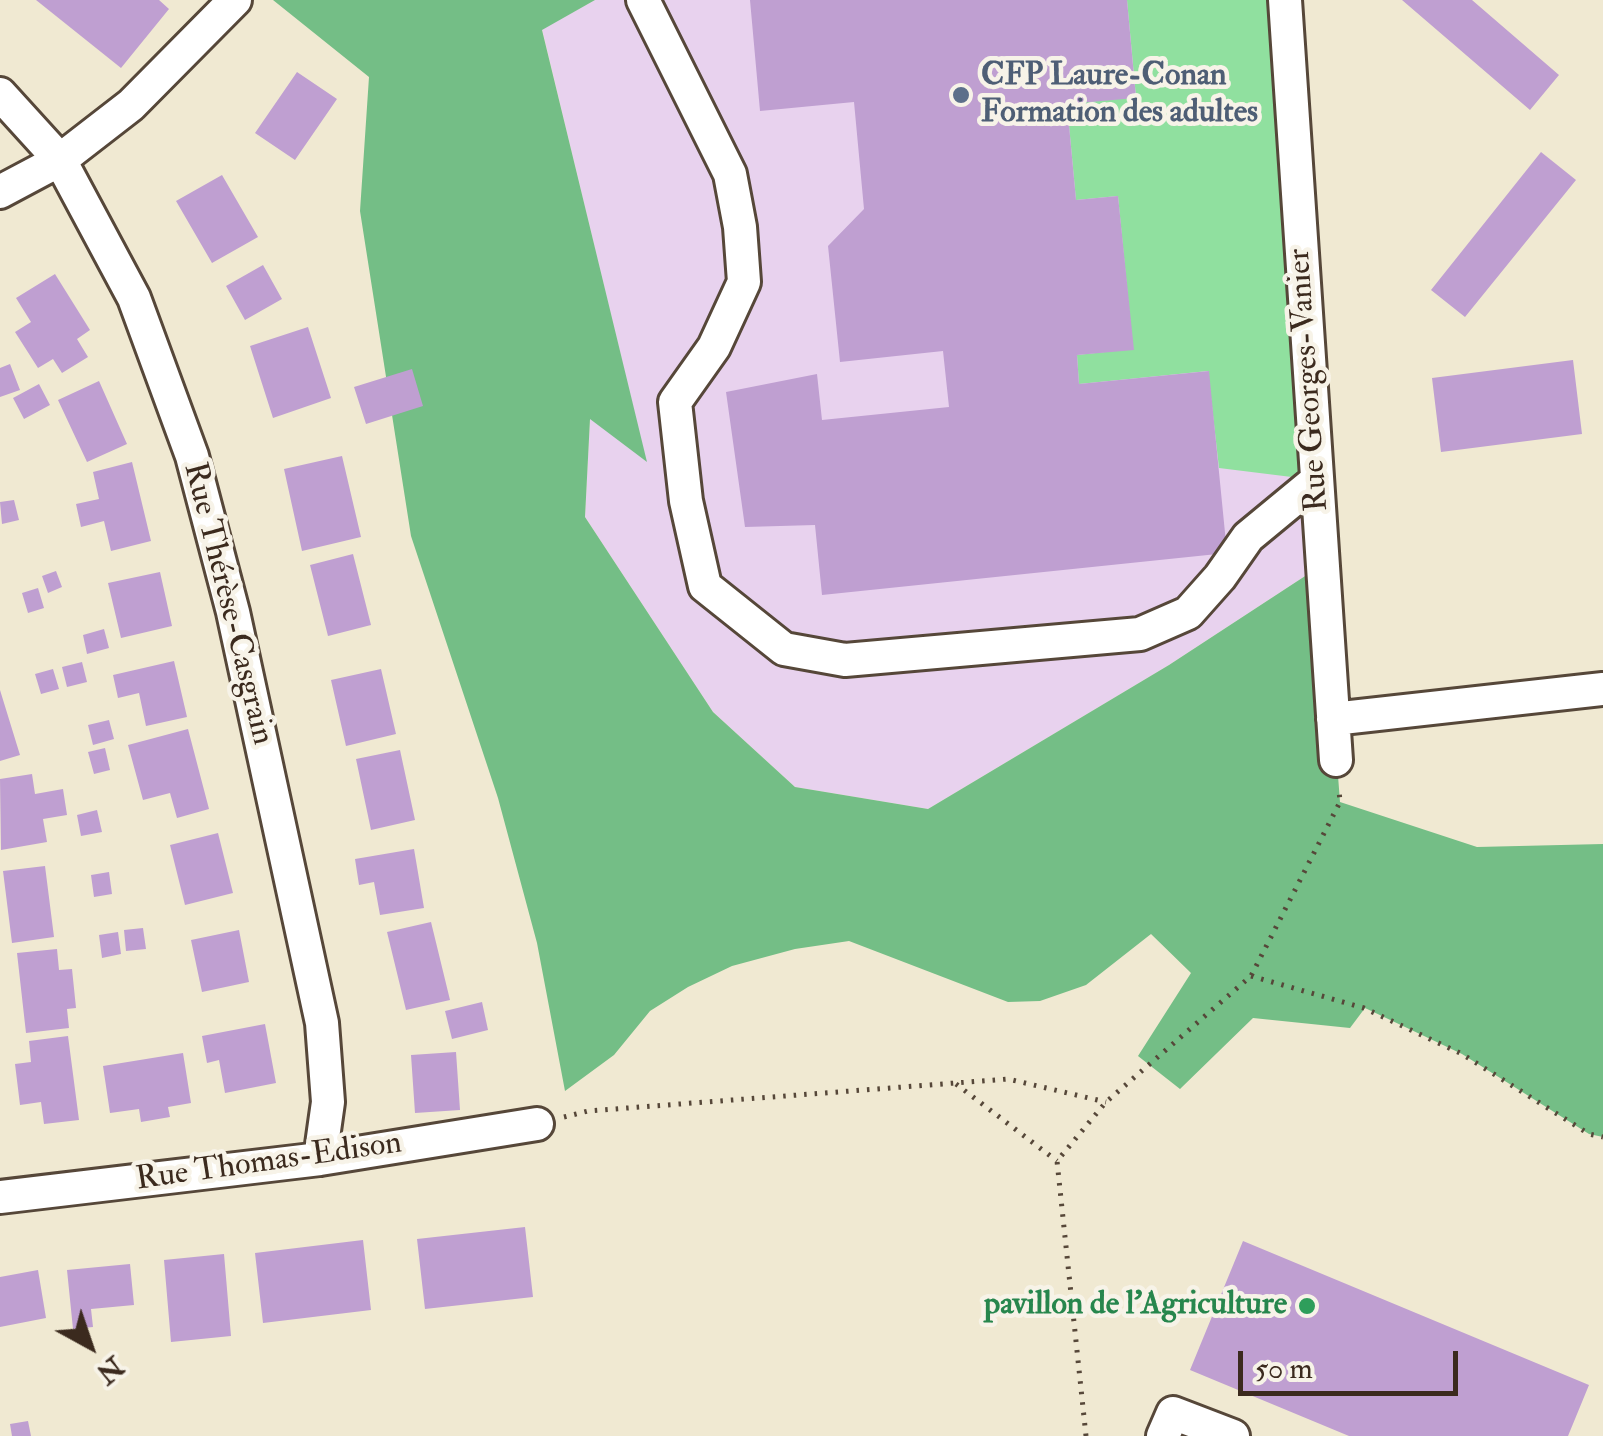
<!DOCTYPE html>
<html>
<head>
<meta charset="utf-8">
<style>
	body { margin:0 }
	#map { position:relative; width:1603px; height:1436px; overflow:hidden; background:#f0e9d2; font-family:"IM FELL Double Pica",serif }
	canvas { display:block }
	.north { position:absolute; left:40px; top:1296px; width:100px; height:100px; -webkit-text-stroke:8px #f7f3e8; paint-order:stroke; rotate:140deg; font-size:28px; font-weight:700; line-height:40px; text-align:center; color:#3b2a1e }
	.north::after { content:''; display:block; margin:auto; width:35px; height:45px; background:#3b2a1e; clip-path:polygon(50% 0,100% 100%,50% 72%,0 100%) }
	.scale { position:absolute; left:1238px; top:1351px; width:220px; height:45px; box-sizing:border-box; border:5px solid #3b2a1e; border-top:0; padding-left:12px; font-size:30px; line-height:35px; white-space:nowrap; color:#3b2a1e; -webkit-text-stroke:8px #f7f3e8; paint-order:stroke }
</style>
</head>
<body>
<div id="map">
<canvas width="1603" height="1436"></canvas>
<div class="north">N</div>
<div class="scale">50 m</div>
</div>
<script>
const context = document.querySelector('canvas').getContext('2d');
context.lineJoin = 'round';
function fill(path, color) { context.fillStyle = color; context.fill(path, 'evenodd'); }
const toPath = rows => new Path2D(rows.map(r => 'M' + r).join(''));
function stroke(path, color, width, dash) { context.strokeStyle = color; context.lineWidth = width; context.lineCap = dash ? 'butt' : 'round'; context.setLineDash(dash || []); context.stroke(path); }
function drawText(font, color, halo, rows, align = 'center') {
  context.font = font + ' "IM FELL Double Pica",serif'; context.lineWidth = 9; context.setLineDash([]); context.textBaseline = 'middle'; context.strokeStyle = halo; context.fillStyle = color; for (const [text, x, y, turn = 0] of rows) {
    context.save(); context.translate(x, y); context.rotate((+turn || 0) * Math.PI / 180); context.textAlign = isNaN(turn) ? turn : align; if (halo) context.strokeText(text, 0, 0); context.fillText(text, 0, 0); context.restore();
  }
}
fill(toPath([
	[595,0,1282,0,1322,565,1169,665,928,809,795,787,713,712,585,517,590,418,646,460,542,29]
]), '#e8d2ee');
fill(toPath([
	[1127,0,1283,0,1316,480,1219,468,1208,371,1079,384,1077,355,1133,349,1118,196,1076,200,1067,104,1136,97]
]), '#90e09f');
fill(toPath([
	[273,0,595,0,542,30,647,462,590,419,585,517,713,712,795,787,928,809,1169,665,1322,565,1340,802,1477,847,1603,844,1603,1137,1589,1134,1462,1054,1365,1008,1350,1028,1253,1018,1180,1089,1138,1056,1191,973,1151,934,1086,985,1040,1001,1008,1002,849,941,795,949,732,966,688,987,650,1011,614,1055,565,1091,537,943,498,798,411,536,360,211,369,77]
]), '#74be86');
fill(toPath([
	[36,0,159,0,169,9,121,68],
	[750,0,1127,0,1136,98,1067,104,1076,200,1118,196,1134,350,1077,355,1079,384,1209,371,1227,553,822,595,815,525,745,527,726,392,817,374,822,420,949,407,943,351,840,362,828,246,864,209,854,102,760,111],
	[1402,0,1472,0,1559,75,1530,110],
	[297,72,337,99,295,160,255,133],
	[1541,152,1576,180,1465,317,1431,290],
	[222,175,258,237,212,263,176,201],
	[263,265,282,299,245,320,226,286],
	[55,274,90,330,77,339,88,357,62,373,53,359,38,368,15,332,31,322,16,298],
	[308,327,331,398,273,418,250,346],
	[1573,360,1582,434,1441,452,1432,378],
	[10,364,20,390,0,397,0,368],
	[412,369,423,406,366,424,354,387],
	[99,381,127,444,87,462,58,400],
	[39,384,50,405,24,419,13,398],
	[342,456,361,537,302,551,284,469],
	[132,462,151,541,111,551,104,521,81,527,76,504,99,499,93,472],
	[14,500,19,520,2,524,0,502],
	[353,554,371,625,328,636,310,565],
	[56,571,62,587,48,593,42,576],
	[160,572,172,626,121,638,108,583],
	[38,588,44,608,28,613,22,593],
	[104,629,109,648,87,654,83,635],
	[174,661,187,717,146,726,139,693,118,698,113,675],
	[82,662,87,682,67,687,62,667],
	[53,669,59,689,41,694,35,674],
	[381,669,396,734,346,746,331,680],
	[0,690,20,755,0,761],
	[109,720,114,739,93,745,88,725],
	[188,729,209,809,177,818,170,793,143,800,128,745],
	[105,748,110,770,94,774,88,752],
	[400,750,415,820,371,830,356,759],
	[32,774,35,794,63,789,67,815,43,819,47,842,1,850,0,779],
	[97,810,102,832,81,836,77,815],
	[218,833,233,893,185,905,170,845],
	[414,849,424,908,380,915,374,882,359,885,355,859],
	[45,866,54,937,12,943,3,871],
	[109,872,112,894,94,897,91,875],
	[431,922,450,1000,406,1010,387,932],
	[143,928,146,949,126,951,124,930],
	[239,930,249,982,202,992,191,940],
	[118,932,121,954,102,958,99,935],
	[57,949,59,970,72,969,76,1008,67,1009,69,1028,26,1033,17,953],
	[482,1002,488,1030,452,1039,445,1011],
	[265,1024,276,1083,225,1093,219,1060,207,1063,202,1036],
	[68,1036,79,1120,44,1124,41,1102,20,1105,15,1064,31,1062,29,1041],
	[456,1052,460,1110,415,1113,411,1055],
	[183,1053,191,1103,168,1107,170,1117,141,1122,139,1109,110,1113,103,1066],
	[525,1227,533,1297,425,1309,417,1239],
	[363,1240,371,1310,263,1323,255,1253],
	[1243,1241,1589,1385,1568,1436,1349,1436,1190,1370],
	[224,1254,231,1336,171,1342,164,1260],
	[130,1264,134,1305,91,1309,93,1327,73,1329,67,1270],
	[38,1270,46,1318,0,1327,0,1277],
	[28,1421,31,1436,12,1436,10,1424]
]), '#bf9fd1');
const minor = toPath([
	[643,0,730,174,740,227,744,282,714,347,675,402,686,501,705,586,784,649,845,660,1140,634,1188,613,1220,577,1248,537,1317,480],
	[1285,0,1336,760],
	[0,94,60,160,134,298,192,456,233,612,322,1023,328,1102,320,1159],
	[0,192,60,160,131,105,235,0],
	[1333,719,1603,689],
	[0,1197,320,1159,537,1124],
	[1163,1436,1173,1413,1233,1436]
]);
stroke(minor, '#564739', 38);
stroke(toPath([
	[1251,976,1364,1008,1462,1054,1589,1134,1603,1137],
	[956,1084,1057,1161],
	[564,1117,588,1111,1008,1079,1106,1102],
	[1086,1436,1057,1161,1106,1102,1251,976,1340,802,1339,790]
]), '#564739', 5, [2.5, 8]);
stroke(minor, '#fff', 32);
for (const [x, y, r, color] of [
	[961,95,10,"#5c6f8a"],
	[1307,1306,10,"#2e9e5b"]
]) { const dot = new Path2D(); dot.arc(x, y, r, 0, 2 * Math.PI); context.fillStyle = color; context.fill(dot); stroke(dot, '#f7f3e8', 4); }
drawText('bold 32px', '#4e5e75', '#f7f3e8', [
	["CFP Laure-Conan",981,77],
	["Formation des adultes",981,114]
], 'left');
drawText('32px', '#3b2a1e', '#f7f3e8', [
	["Rue Georges-Vanier",1310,380,-94],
	["Rue Thérèse-Casgrain",227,604,76],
	["Rue Thomas-Edison",269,1163,-8]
]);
drawText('bold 32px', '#27864d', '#f7f3e8', [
	["pavillon de l'Agriculture",1287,1306]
], 'right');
</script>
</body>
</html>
